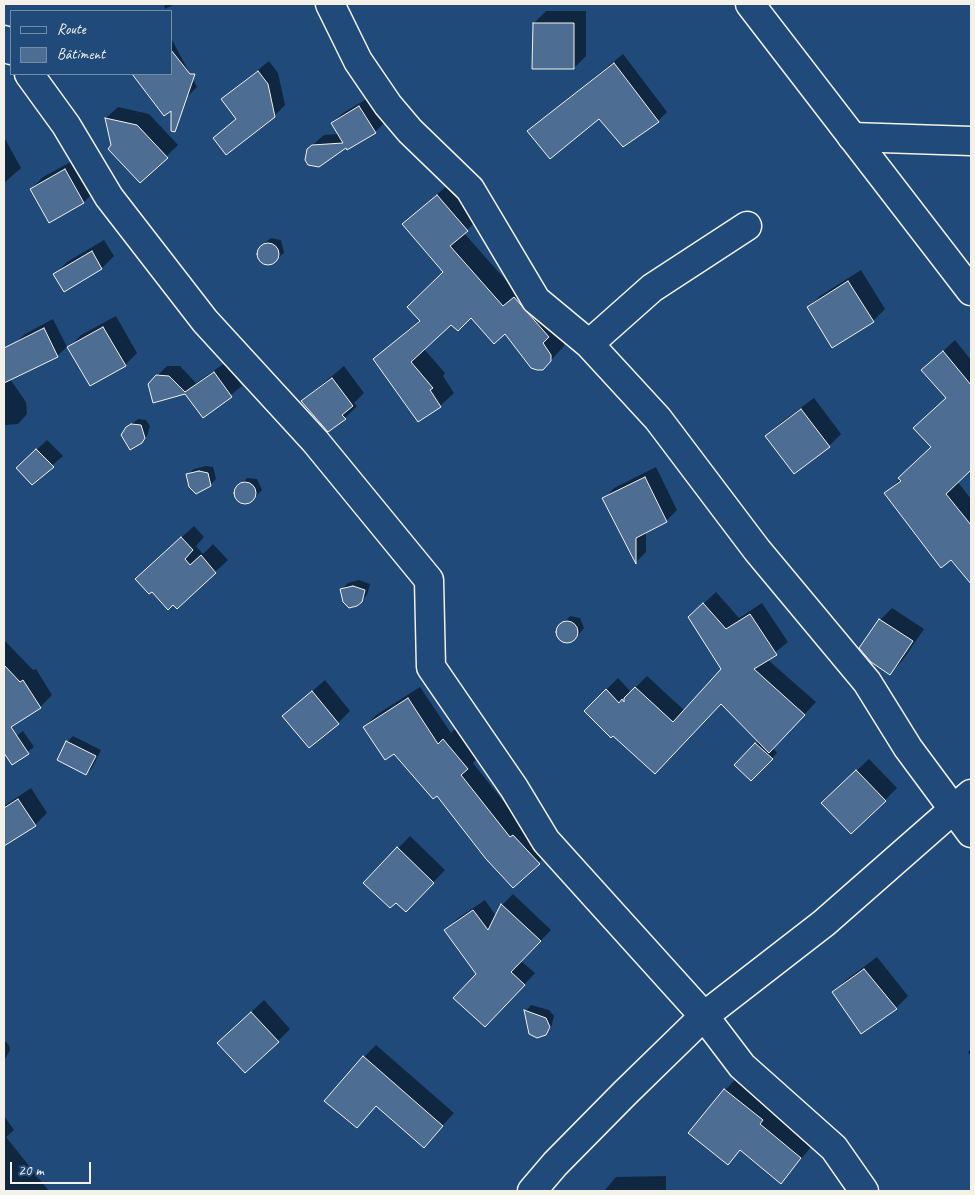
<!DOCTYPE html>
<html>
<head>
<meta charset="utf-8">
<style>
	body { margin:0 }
	#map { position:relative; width:975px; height:1195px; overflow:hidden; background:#1f4a7a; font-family:Caveat,sans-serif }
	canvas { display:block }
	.frame { position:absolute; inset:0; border:5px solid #f4f1e8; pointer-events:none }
	.legend { position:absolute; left:10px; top:10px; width:162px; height:65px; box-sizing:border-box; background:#1f4a7a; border:1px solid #748da6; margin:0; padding:6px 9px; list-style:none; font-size:15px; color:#f4f1e8 }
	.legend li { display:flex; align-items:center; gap:10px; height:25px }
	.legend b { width:25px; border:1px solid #748da6 }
	.scale { position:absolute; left:10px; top:1162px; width:81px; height:22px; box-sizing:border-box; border:2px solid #f4f1e8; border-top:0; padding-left:6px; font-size:15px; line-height:18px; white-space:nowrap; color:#f4f1e8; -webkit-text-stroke:4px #1f4a7a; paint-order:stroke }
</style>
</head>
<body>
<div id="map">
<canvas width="975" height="1195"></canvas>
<div class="frame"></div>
<ul class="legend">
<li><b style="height:6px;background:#1f4a7a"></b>Route</li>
<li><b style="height:14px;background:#4d6e92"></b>Bâtiment</li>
</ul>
<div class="scale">20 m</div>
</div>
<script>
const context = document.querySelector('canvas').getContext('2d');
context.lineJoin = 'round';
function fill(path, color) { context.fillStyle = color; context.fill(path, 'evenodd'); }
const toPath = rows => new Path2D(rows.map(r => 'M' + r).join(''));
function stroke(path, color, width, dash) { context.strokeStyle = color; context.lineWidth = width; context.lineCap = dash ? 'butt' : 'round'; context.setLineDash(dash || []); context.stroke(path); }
fill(toPath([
	[164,4,175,4,165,9],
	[546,11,586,11,586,56,574,68,534,23],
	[171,38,197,87,185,99,136,77,134,74,171,74],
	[623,54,667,112,658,121,623,145,600,118,529,131],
	[269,61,278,73,285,105,274,116,214,138,237,118,222,99],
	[370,97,385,122,375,132,346,146,308,149,324,135,339,134,332,123,343,113],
	[118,107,149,114,178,145,141,181,113,146,106,118],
	[5,139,21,168,4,183,4,140],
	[78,158,96,190,84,202,49,221,31,189,43,177],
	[451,182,480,217,464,233,518,294,564,341,564,346,543,369,505,332,471,316,451,323,424,349,445,373,443,376,454,393,440,406,374,359,421,319,445,272,404,224],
	[271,238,281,240,284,253,271,264,261,262,258,257,260,247],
	[104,240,114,256,102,268,55,274,67,262],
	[861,270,885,309,873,321,808,308,820,296],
	[116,316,137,353,125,365,69,347,81,335],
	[53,319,67,347,57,356,10,379,26,402,27,414,18,424,5,425,4,349,18,349,15,343,25,334],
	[955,340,971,360,971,468,957,481,971,499,971,582,886,493,932,447,947,398,923,370],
	[225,363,242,386,203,417,186,393,149,384,167,366,180,366,196,383],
	[344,366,364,393,354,403,357,406,345,418,302,401],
	[814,398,841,434,829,446,767,436,779,424],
	[138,419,146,420,150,426,147,436,141,442,127,428],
	[47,440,63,456,32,483,28,458],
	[206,466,213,467,216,479,210,485,188,474,194,469],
	[656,467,677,510,666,521,646,531,646,552,636,562,604,499,614,488],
	[247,478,257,479,262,490,248,504,240,501,235,490],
	[194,526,204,537,196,546,203,554,213,544,228,560,177,607,149,567],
	[359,580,370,584,367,595,357,605,342,589,348,583],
	[716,592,739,618,762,603,788,642,767,659,816,702,773,748,777,753,751,780,736,765,759,741,721,703,667,760,585,711,618,678,631,692,647,676,685,711,723,669,701,606],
	[892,608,924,629,902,661,890,673,861,648,880,620],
	[570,616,580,618,584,628,575,639,565,642,560,640,557,630],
	[4,640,33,670,36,669,52,695,40,707,13,724,4,709],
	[325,680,350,711,338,723,284,716],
	[420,687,451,733,456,728,480,756,473,763,523,826,551,851,513,886,437,794,394,752,364,728,376,715],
	[23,731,34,747,12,764,4,751,4,745],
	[73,736,101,750,92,768,86,774,67,742],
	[869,759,897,788,885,800,835,791],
	[31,788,47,813,35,825,10,841,4,830,4,806],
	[410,836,445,870,406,910,396,901,365,883],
	[513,894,551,930,521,961,535,973,496,1015,477,974,446,930,457,919,485,900,496,916,502,905],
	[877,957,908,996,896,1008,834,992,846,980],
	[264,1000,290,1029,278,1041,231,1031],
	[531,1005,549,1010,554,1016,551,1028,545,1034,533,1036,527,1029,526,1011],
	[4,1040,9,1045,10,1050,4,1061],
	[376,1045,454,1113,424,1146,377,1105,357,1127,364,1057],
	[971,1049,971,1057,968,1052],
	[737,1078,774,1108,771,1111,812,1146,781,1182,741,1149,728,1163,725,1090],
	[4,1116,14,1130,6,1137,49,1191,4,1191],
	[666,1176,666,1191,604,1191,616,1177]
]), '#0007');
const building = toPath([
	[533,23,574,23,574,69,532,69,533,23],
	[171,50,190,74,195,74,175,132,171,131,171,111,164,116,132,74,171,74,171,50],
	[614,63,659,122,623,147,599,119,550,159,527,131,614,63],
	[258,71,268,84,275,117,226,155,213,138,236,119,221,99,258,71],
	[359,106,376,133,347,150,346,148,319,167,308,165,305,160,307,149,312,145,343,143,331,123,359,106],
	[105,118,137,125,168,158,140,183,108,149,111,145,105,118],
	[65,169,84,203,49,223,30,189,65,169],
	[437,195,468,231,450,246,503,306,514,297,549,337,543,343,551,355,551,361,543,370,537,370,531,368,505,334,494,344,471,318,458,331,451,325,411,362,433,388,430,390,441,407,418,422,373,359,420,321,407,307,443,272,402,224,437,195],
	'257 254a11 11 0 1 1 22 0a11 11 0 1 1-22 0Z',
	[92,251,102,269,64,292,53,274,92,251],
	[848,281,874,322,832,348,807,307,848,281],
	[103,327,126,366,90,386,67,347,103,327],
	[44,328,58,357,4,383,4,348,44,328],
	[943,351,971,385,971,470,946,494,971,525,971,584,951,560,941,568,884,493,901,481,898,478,931,447,913,428,946,398,921,370,943,351],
	[214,372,232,397,203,418,185,394,153,403,148,384,156,375,169,376,185,392,214,372],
	[332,378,353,406,342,415,346,419,328,432,301,401,332,378],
	[801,409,830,447,794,474,765,436,801,409],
	[131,424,141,425,145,438,142,443,130,450,121,435,126,427,131,424],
	[36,449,54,467,32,485,16,468,36,449],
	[199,471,208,473,211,486,196,494,189,487,186,474,199,471],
	[645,477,667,522,636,538,636,564,602,498,645,477],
	'234 493a11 11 0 1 1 22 0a11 11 0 1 1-22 0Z',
	[181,537,193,550,185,559,190,565,201,555,216,573,177,609,173,605,168,610,152,592,149,594,135,579,181,537],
	[353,586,365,590,362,602,357,606,349,608,343,602,340,589,353,586],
	[703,603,726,629,750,614,777,655,754,669,805,715,769,753,721,704,655,774,613,736,611,738,584,711,606,689,619,703,622,699,624,702,624,698,635,687,673,722,721,669,688,617,703,603],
	[879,619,913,641,890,675,871,662,859,648,879,619],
	'556 632a11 11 0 1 1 22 0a11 11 0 1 1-22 0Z',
	[4,665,20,682,23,680,41,708,11,727,29,754,12,765,4,753,4,665],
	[312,691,339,724,309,748,282,716,312,691],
	[408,698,438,744,443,739,468,769,461,775,510,837,513,835,540,864,513,888,486,859,437,796,433,799,394,754,385,760,363,727,408,698],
	[66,741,96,756,86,775,57,760,66,741],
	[755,743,773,759,751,781,734,765,755,743],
	[856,770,886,801,851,834,821,803,856,770],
	[18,799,36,826,4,846,4,808,18,799],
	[397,847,434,883,406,912,396,903,390,908,363,883,397,847],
	[501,904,541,941,511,972,525,985,485,1027,453,998,476,974,444,930,473,910,488,930,501,904],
	[864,969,897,1009,861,1034,832,992,864,969],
	[524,1010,546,1018,550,1027,546,1035,537,1038,529,1034,524,1010],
	[251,1012,279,1042,245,1073,217,1043,251,1012],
	[363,1056,443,1126,424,1148,376,1106,357,1128,324,1101,363,1056],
	[724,1089,763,1120,760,1124,801,1158,781,1184,740,1150,728,1165,688,1133,724,1089]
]);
fill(building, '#4d6e92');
stroke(building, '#f4f1e8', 1);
const minor = toPath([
	[330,4,358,61,388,105,410,131,470,189,536,300,589,344,658,419,757,550,867,682,908,748,971,833],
	[4,40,11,50],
	[29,74,66,125,109,197,205,321,315,441,429,580,431,667,514,788,546,841,704,1016,742,1066,834,1148,864,1191],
	[852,137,971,141],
	[589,344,652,288,747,226],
	[532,1191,555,1164,625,1093,704,1016,824,923,971,794]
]);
const highway = toPath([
	[750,4,971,291]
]);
stroke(minor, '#f4f1e8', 31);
stroke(highway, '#f4f1e8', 31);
stroke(minor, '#1f4a7a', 28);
stroke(highway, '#1f4a7a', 28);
</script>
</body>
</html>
